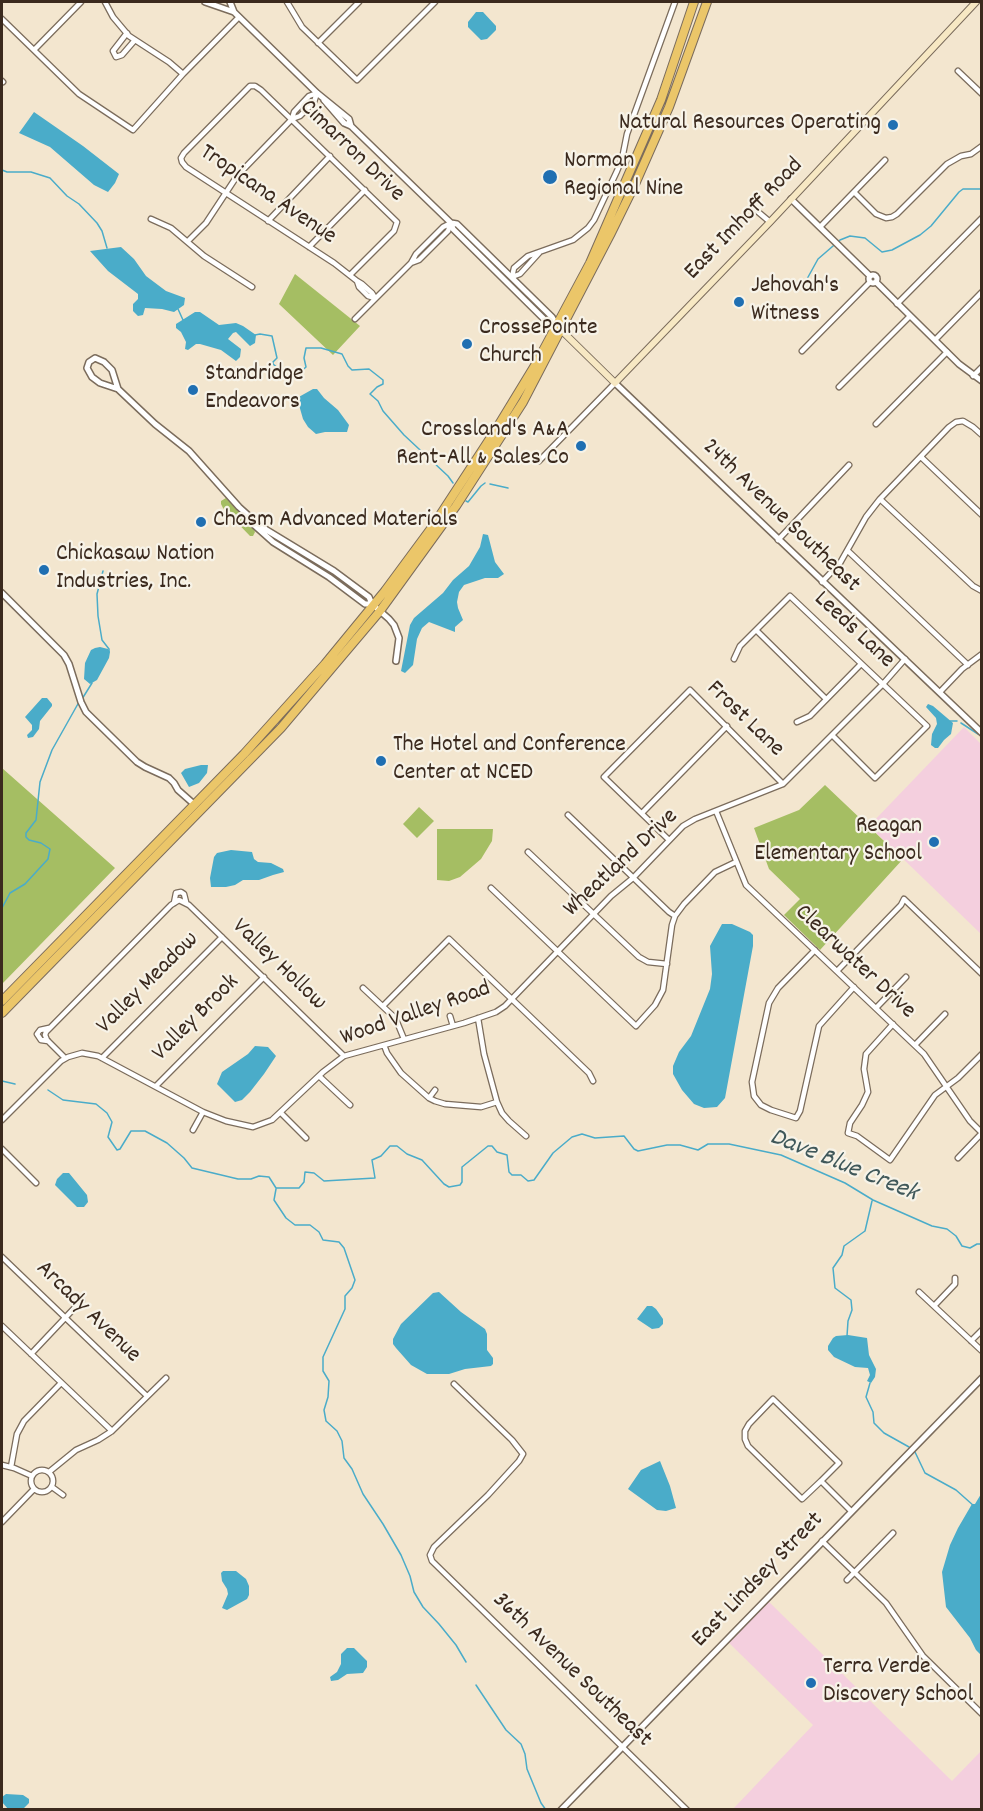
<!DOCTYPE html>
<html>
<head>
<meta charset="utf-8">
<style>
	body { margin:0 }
	#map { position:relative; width:983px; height:1811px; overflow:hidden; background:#f3e6cf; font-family:Dekko,sans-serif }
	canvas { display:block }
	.frame { position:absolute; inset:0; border:3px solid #3b2a1e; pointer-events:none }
</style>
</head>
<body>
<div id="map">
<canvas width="983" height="1811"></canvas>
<div class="frame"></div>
</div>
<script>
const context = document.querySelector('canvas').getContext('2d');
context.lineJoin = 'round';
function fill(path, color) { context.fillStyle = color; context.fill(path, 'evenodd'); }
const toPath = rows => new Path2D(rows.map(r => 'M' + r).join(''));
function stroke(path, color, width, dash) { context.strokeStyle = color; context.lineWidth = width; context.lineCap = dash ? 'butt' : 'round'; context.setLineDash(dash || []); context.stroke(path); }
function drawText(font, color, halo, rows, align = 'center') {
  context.font = font + ' Dekko,sans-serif'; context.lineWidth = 4.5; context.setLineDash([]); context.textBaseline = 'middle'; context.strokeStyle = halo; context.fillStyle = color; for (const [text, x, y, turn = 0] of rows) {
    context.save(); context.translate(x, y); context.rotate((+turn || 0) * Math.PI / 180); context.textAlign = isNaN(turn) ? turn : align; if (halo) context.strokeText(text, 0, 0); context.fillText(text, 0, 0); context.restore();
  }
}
fill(toPath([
	[964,727,981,744,981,934,869,826],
	[766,1599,952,1781,981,1751,981,1809,733,1809,813,1725,726,1640]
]), '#f4cfde');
fill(toPath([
	[295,274,360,326,333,355,279,304],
	[226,498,253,528,255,532,253,536,250,536,223,508,221,504,221,501],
	[2,768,115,868,2,984],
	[825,785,903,859,820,950,784,915,800,899,769,869,754,828,799,810],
	[419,807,434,821,417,838,403,824],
	[437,829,493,829,492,841,481,859,460,877,449,881,437,880]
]), '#a5be63');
fill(toPath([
	[476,12,483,12,496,26,496,30,487,39,481,40,468,27,468,22],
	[34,112,83,146,119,174,115,183,108,192,94,185,50,147,19,133],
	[121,247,134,259,146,276,166,291,185,298,184,305,174,312,162,309,145,308,143,315,138,316,133,311,133,304,138,299,138,294,108,271,90,251],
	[195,312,200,312,219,325,236,323,243,326,256,335,255,343,250,346,236,332,233,333,228,339,241,349,240,357,236,361,221,350,200,344,196,344,188,350,185,349,186,342,181,332,176,328,176,324],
	[313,389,317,389,324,398,338,410,349,425,347,432,325,432,316,434,308,427,303,419,297,398],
	[483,534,488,535,495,562,504,574,498,578,485,578,464,585,459,592,457,602,458,608,463,620,455,627,455,632,429,622,422,628,417,639,413,665,405,673,401,671,410,625,414,618,443,593,453,580,469,566,480,547],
	[100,647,108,649,110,652,109,658,97,680,90,684,84,679,85,663,91,650,95,648],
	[42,698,47,698,52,704,52,706,40,721,39,729,33,737,28,738,27,735,32,730,32,725,25,717],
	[928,704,933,706,953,723,951,734,944,740,938,748,935,748,931,745,932,734,937,724,936,718,926,707],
	[201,765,208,765,207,773,199,783,189,787,181,773,185,769],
	[231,850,252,852,254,859,258,862,271,863,283,869,284,872,273,875,259,880,243,880,235,885,226,887,211,887,210,878,214,857,217,853],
	[722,924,732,924,750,932,753,935,753,946,725,1098,717,1107,704,1108,694,1104,682,1090,673,1074,673,1066,679,1052,691,1036,710,989,712,974,710,946],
	[255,1046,268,1047,276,1056,264,1074,250,1092,242,1100,235,1102,217,1084,222,1072,248,1054],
	[63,1173,69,1173,87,1195,88,1202,84,1207,77,1207,55,1185,57,1179],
	[439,1292,461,1312,485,1329,487,1334,487,1350,493,1358,493,1364,491,1366,465,1369,449,1374,427,1374,411,1365,396,1348,393,1344,393,1339,401,1324,433,1293],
	[647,1306,652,1306,656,1309,663,1319,663,1324,659,1328,652,1329,637,1319],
	[848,1335,867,1338,869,1355,876,1369,875,1377,871,1383,867,1381,870,1375,868,1368,855,1367,834,1357,828,1350,828,1346,833,1338,836,1336],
	[660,1461,670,1486,676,1508,666,1511,657,1510,628,1489,641,1470],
	[981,1494,981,1655,976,1650,970,1638,946,1607,942,1572,950,1545,958,1528,972,1504,975,1504],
	[223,1571,236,1571,246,1579,249,1586,249,1595,247,1599,227,1610,222,1608,228,1594,227,1589,222,1581,221,1573],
	[347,1648,354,1648,367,1661,367,1667,363,1673,347,1674,338,1680,331,1681,330,1677,337,1672,341,1664,341,1654],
	[6,1794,23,1795,29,1799,29,1803,23,1809,8,1809,2,1802,2,1797]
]), '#4aacc9');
stroke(toPath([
	[2,170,7,172,31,172,50,178,67,196,79,204,97,223,102,231,107,248],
	[802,288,818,259,840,240,850,236,865,238,882,252,892,250,920,235,931,226,959,192,963,189,982,189],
	[178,309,183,320,185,320],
	[255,335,260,334,272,336,277,358,273,362,273,364,289,377,296,376,306,367,304,358,306,348,321,348,342,354,348,366,352,370,369,369,383,380,383,384,377,387,370,394,378,401,383,411,404,435,448,476,453,483],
	[490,484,508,488],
	[466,501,468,502,481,486,485,483],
	[103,571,97,594,98,616,102,640,109,649,109,652],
	[82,699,92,683],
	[950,721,957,721],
	[961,723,978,734],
	[2,908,10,893,25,884,48,859,50,849,41,843,29,840,26,837,26,833,36,820,40,782,52,750,79,702],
	[2,1081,15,1084],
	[48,1090,63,1100,96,1104,107,1113,112,1122,108,1137,117,1150,120,1149,131,1131,145,1131,167,1143,184,1158,192,1168,238,1179,251,1179,259,1176,269,1177,276,1188],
	[276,1188,299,1188,304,1182,305,1172,314,1173,324,1181,375,1178,372,1160,381,1156,390,1146,397,1146,407,1154,422,1160,444,1184,449,1187,460,1185,462,1182,462,1167,488,1146,492,1146,497,1152,507,1155,509,1172,512,1175,521,1175,528,1181,534,1180,553,1153,572,1137,582,1134,595,1138,624,1136,634,1149,638,1151,667,1145,680,1145,698,1150,708,1144,729,1144,781,1155,845,1183,873,1200,932,1226,947,1229,956,1236,962,1246,970,1248,977,1244,982,1244],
	[276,1189,274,1200,286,1218,295,1225,310,1225,319,1232,323,1240,339,1242,344,1248,355,1280,352,1288,345,1296,345,1309,323,1357,323,1371,329,1381,328,1397,324,1410,326,1421,337,1431,342,1441,344,1458,352,1469,363,1494,383,1524,401,1555,410,1576,414,1592,423,1607,439,1624,456,1645,466,1662],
	[847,1336,848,1321,852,1310,851,1300,835,1288,833,1268,842,1255,844,1246,865,1231,872,1201],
	[870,1383,866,1397,873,1412,874,1423,884,1433,909,1447],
	[915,1452,925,1473,956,1490,974,1506],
	[476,1685,506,1730,521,1744,525,1754,527,1769,541,1803,546,1810]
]), '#4aacc9', 1.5);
const minor = toPath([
	[105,2,113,17,129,36,169,62,183,74],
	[287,2,302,27,357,80,435,2],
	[2,19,79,94,133,130,183,74,239,17],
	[127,33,113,51,116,57,122,55,135,40],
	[318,43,359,2],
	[34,50,81,2],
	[958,71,982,94],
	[2,81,3,82],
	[292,119,294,112,309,96,317,93],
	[854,192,876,214,886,218,892,217,897,214,947,164,961,156,971,154,982,146],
	[757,211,770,222],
	[151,219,171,228,204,256,252,287],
	[268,221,330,156],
	[451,223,448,231,419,260,411,263,416,254,443,227,451,223],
	[820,227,885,160],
	[188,241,206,223,237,176,292,119,300,116,314,102,317,93],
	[309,247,365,190],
	[350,275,394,231,397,222,261,90,255,86,250,86,184,153,181,158,182,162,186,167,334,263,357,281],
	[512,277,514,268,528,256,573,240,588,228,594,220,617,171,622,159,627,134,675,2],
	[512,277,520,274,539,253],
	[357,281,362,284,372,293,375,298,368,296,359,287,357,281],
	[897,304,982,218],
	[355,319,411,263],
	[935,340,982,292],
	[802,351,870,282],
	[973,376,982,367],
	[839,387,910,316],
	[876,424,947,352],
	[921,457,982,515],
	[539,461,615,383],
	[880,499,973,586,982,591],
	[778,540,849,465],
	[848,551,968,665],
	[822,582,840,563,866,517,880,499,949,427,956,422,963,421,973,427,982,435],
	[756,630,826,699],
	[734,659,740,646,790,596,927,726,875,778,832,735],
	[940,692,962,669,982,654],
	[797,722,810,716,861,664],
	[716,811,746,885,924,1054,970,1121,982,1133,958,1158],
	[642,813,727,726],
	[568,815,669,912,675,916],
	[669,840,604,777,690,690,783,784],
	[528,852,639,957,648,962,667,964],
	[491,888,636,1026,655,1005,663,990,672,925,675,916,684,904,715,872,736,862],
	[174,903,176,893,181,892,184,894,186,902],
	[815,950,778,988,769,1003,752,1082,754,1096,761,1105,771,1110,796,1118,800,1111,819,1026,854,987],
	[837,971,901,905,904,899,982,974],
	[363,988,393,1016,397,1022,404,1039],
	[383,1006,449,939,589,1073,593,1081],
	[876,1008,906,977],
	[450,1016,453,1026],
	[478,1018,484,1054,497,1102,502,1113,509,1121,526,1136],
	[893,1024,866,1054,864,1069,868,1092,862,1105,850,1123,848,1133,857,1136,890,1160,935,1095,958,1078,982,1054],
	[48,1041,41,1040,37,1034,40,1030,49,1028],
	[384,1045,387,1053,401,1073,429,1098,435,1101,445,1104,481,1107,497,1102],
	[915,1045,945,1014],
	[65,1058,47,1040,45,1035,46,1032,171,905,179,900,189,905,344,1056],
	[102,1058,222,937],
	[319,1076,350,1105],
	[156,1086,264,977],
	[429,1098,435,1090],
	[281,1113,306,1138],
	[2,1120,61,1061,68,1057,82,1053,98,1056,203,1112,226,1121,253,1127,272,1120,323,1072,344,1056,464,1023,496,1012,505,1006,611,896,633,878,683,826,695,819,783,784,883,684,905,659],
	[193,1130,203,1112],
	[2,1149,36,1183],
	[2,1257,147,1396],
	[919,1292,982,1351],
	[934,1306,955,1284,955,1278],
	[2,1326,112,1431],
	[971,1341,982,1330],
	[31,1354,82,1300],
	[454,1384,512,1440,523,1454,519,1461,488,1495,434,1547,430,1555,432,1561,687,1810],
	[2,1465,14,1468,32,1476],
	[11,1467,17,1434,24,1421,61,1383],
	'31 1481a11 11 0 1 1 22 0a11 11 0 1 1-22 0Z',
	[49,1472,76,1450,98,1440,112,1431,166,1378],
	[821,1481,802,1499,748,1446,745,1439,745,1431,749,1424,773,1399,839,1463,821,1481,851,1511],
	[52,1487,63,1495],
	[2,1522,34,1489],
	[822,1541,886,1603,923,1656,982,1714],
	[847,1580,893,1533]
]);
const tertiary = toPath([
	[205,2,234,12,317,93,349,119,351,126],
	[230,2,234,12],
	[324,100,344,123,351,126,451,223,453,229,548,323,557,325],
	[791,199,870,276],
	[451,223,457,224,552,317,556,324],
	'869 279a4 4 0 1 1 8 0a4 4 0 1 1-8 0Z',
	[876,282,959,364,982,381],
	[615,383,982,733],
	[118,389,100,383,92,377,87,368,89,362,95,358,104,362,112,370,118,389,155,424,189,451,239,507,260,526,334,571,369,597,372,604],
	[243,514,254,525,273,542,329,577,365,604,372,604,389,619,394,625,399,638,396,661],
	[2,593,64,655,69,664,81,702,86,712,137,762,145,767,169,778,174,783,178,790,195,805],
	[561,1810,982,1378]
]);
const secondary = toPath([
	[558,327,615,383,770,222,976,2]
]);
const trunk = toPath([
	[2,1001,244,754,325,664,385,591,433,526,495,431,537,362,590,263,661,100,694,2],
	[2,1013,281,728,380,611,456,506,523,402,610,235,636,182,669,107,707,2]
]);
stroke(minor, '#7b6c5c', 7);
stroke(tertiary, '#7b6c5c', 8);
stroke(secondary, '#7b6c5c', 8);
stroke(trunk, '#7b6c5c', 10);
stroke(minor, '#fff', 4.5);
stroke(tertiary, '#fff', 5);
stroke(secondary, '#f7e8c3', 6);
stroke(trunk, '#ebc669', 8);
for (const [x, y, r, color] of [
	[893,125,6,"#1f6fb2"],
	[550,177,8,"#1f6fb2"],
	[739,302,6,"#1f6fb2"],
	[467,344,6,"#1f6fb2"],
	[193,390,6,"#1f6fb2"],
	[581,446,6,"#1f6fb2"],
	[201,522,6,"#1f6fb2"],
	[44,570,6,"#1f6fb2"],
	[381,761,6,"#1f6fb2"],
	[934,842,6,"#1f6fb2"],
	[811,1683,6,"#1f6fb2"]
]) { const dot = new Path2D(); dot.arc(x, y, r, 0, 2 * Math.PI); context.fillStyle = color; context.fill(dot); stroke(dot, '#f7f3e8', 2); }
drawText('24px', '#3b2a1e', '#f7f3e8', [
	["Natural Resources Operating",881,125,"right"],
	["Norman",564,163],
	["Regional Nine",564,191],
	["Jehovah's",751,288],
	["Witness",751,316],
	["CrossePointe",479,330],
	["Church",479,358],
	["Standridge",205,376],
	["Endeavors",205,404],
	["Crossland's A&A",569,432,"right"],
	["Rent-All & Sales Co",569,460,"right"],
	["Chasm Advanced Materials",213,522],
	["Chickasaw Nation",56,556],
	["Industries, Inc.",56,584],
	["The Hotel and Conference",393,747],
	["Center at NCED",393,775],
	["Reagan",922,828,"right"],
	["Elementary School",922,856,"right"],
	["Terra Verde",823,1669],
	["Discovery School",823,1697]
], 'left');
drawText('24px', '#3b2a1e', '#f7f3e8', [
	["Cimarron Drive",351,152,44],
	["Tropicana Avenue",267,196,34],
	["East Imhoff Road",745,220,-46],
	["24th Avenue Southeast",780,517,44],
	["Leeds Lane",853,631,43],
	["Frost Lane",744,720,44],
	["Wheatland Drive",622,864,-43],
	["Clearwater Drive",854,963,43],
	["Valley Hollow",278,966,44],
	["Valley Meadow",149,984,-45],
	["Wood Valley Road",416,1015,-19],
	["Valley Brook",197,1019,-45],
	["Arcady Avenue",87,1313,44],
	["East Lindsey Street",759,1581,-46],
	["36th Avenue Southeast",571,1671,44]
]);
drawText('italic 26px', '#40585a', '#f7f3e8', [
	["Dave Blue Creek",843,1167,22]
]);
</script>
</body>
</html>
